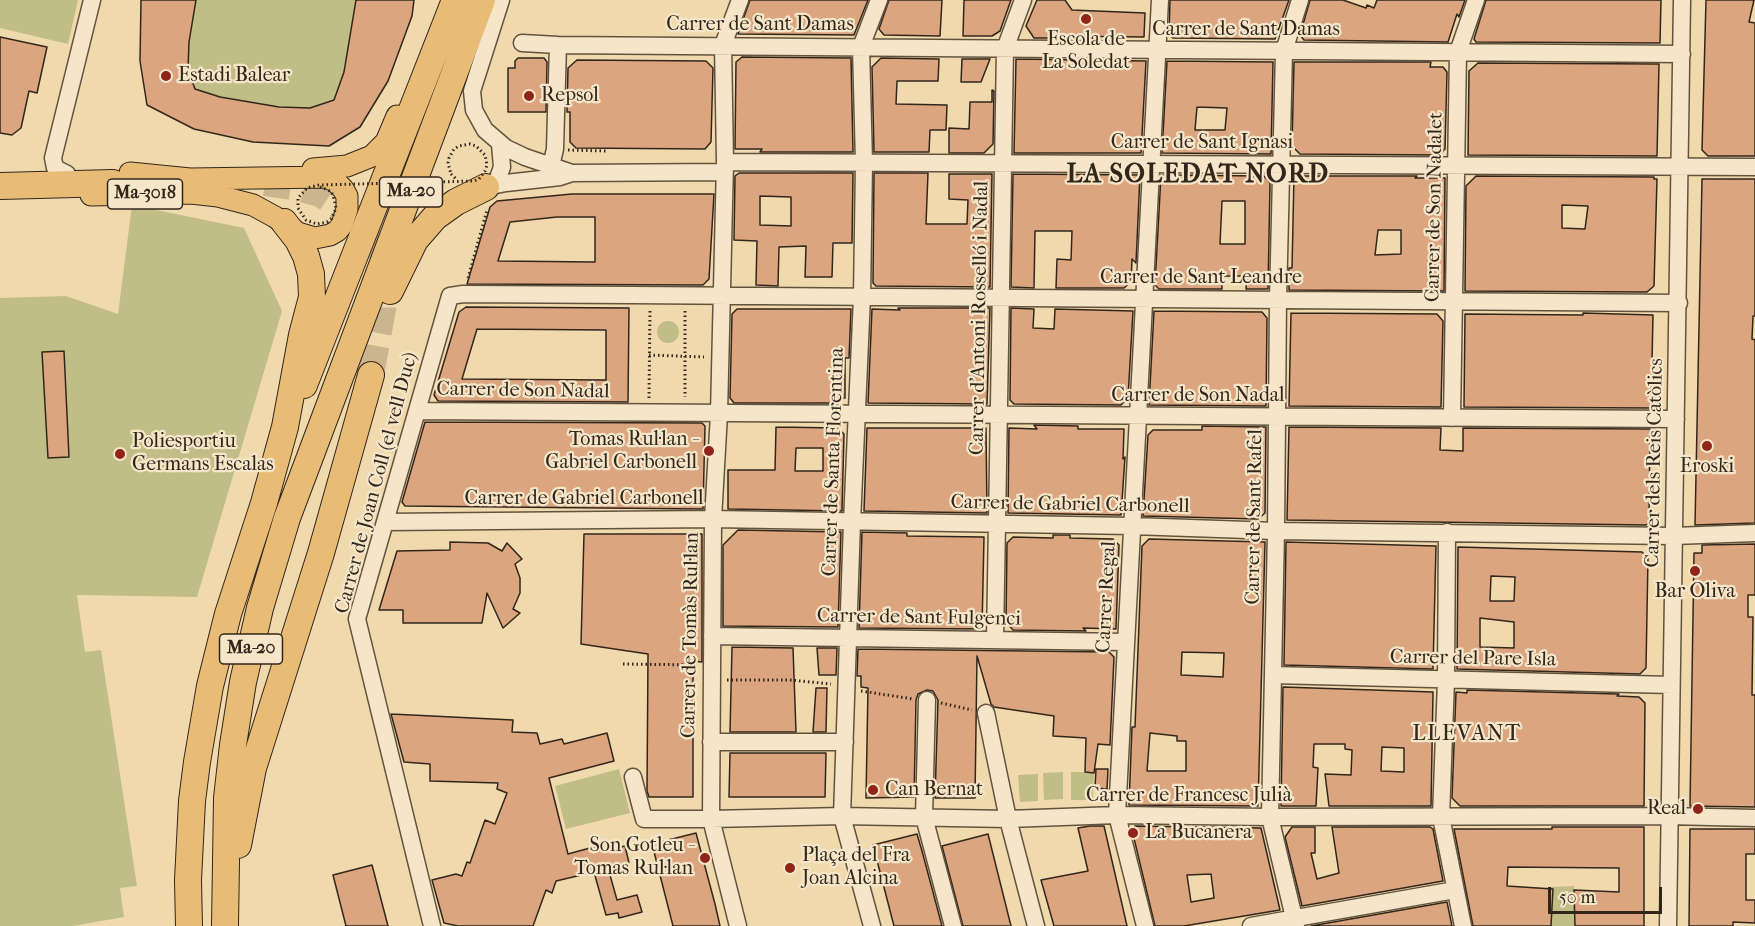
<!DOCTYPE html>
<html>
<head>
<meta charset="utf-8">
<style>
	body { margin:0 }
	#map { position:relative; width:1755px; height:926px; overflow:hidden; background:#f0d9ac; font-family:"IM FELL French Canon",serif }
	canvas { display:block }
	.scale { position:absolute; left:1548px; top:887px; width:114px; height:27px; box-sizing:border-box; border:3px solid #32261b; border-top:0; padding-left:8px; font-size:18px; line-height:21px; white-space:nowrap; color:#32261b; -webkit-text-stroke:4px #f5e6c9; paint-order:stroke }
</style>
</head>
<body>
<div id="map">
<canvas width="1755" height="926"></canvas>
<div class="scale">50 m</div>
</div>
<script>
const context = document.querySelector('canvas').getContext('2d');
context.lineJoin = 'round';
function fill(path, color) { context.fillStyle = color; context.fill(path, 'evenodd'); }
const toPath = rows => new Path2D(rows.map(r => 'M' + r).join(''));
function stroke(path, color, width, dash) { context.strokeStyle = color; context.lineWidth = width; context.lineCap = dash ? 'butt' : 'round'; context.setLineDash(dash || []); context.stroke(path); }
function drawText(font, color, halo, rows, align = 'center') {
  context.font = font + ' "IM FELL French Canon",serif'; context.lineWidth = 4.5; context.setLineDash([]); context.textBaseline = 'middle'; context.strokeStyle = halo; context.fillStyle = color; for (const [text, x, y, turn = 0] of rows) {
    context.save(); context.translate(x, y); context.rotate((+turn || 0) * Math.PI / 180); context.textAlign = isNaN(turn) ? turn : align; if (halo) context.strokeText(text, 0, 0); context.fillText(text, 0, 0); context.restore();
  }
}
fill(toPath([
	[0,0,78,0,68,44,0,28],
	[196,0,356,0,344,72,334,100,310,108,279,107,220,97,195,89,188,70,189,42],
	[132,205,244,228,282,311,197,597,77,595,85,652,101,650,137,886,120,888,124,917,73,926,0,926,0,298,66,296,118,314],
	'657 332a11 11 0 1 1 22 0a11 11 0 1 1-22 0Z',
	[619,769,630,813,566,829,555,786],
	[1063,772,1063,799,1044,800,1043,773],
	[1071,772,1094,772,1093,800,1071,800],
	[1038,774,1038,801,1020,802,1018,775],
	[1574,886,1575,926,1551,926,1551,887]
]), '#c0be86');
const building = toPath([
	[141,0,196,0,189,42,188,70,195,89,220,97,279,107,310,108,334,100,344,72,356,0,414,0,412,16,388,81,360,127,329,146,253,142,194,129,147,105,140,61,141,0],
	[750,0,868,0,854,35,738,34,750,0],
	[889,0,942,0,940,36,884,35,879,29,889,0],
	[964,0,1011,0,1000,31,992,36,963,36,964,0],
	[1037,0,1065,0,1072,10,1145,13,1144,37,1053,36,1052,38,1034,38,1026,26,1037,0],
	[1170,0,1289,0,1275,39,1173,38,1169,34,1170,0],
	[1310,0,1343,0,1366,8,1367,5,1374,8,1377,0,1465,0,1459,17,1457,14,1448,42,1304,40,1300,35,1310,0],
	[1486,0,1661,0,1660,43,1476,42,1474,39,1486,0],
	[1706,0,1754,0,1749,22,1755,23,1755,156,1708,156,1702,150,1706,0],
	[0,37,47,47,37,93,29,91,21,128,12,135,0,133,0,37],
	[742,57,851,58,853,152,760,152,762,149,735,149,736,62,742,57],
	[518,58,544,58,547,62,546,112,508,112,508,68,515,68,515,61,518,58],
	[881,58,939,59,938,81,897,81,896,104,947,105,946,130,930,130,929,152,874,152,872,67,881,58],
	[962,59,990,59,981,82,961,82,962,59],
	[1016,59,1146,61,1141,153,1014,153,1016,59],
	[577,60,706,61,713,68,711,142,705,149,576,148,570,142,570,112,567,112,568,68,577,60],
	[1167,61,1273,62,1271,154,1162,153,1167,61],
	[1197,107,1227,108,1225,130,1195,130,1197,107],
	[1294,62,1431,62,1430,67,1443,67,1447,72,1445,149,1439,155,1300,154,1292,146,1294,62],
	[1478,63,1659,64,1657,156,1468,155,1469,71,1478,63],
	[992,90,994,91,993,144,984,153,949,153,949,128,969,129,970,102,992,102,992,90],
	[739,173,853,173,852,243,833,243,832,277,805,277,806,246,779,247,778,286,756,285,757,241,734,240,735,176,739,173],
	[760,196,791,197,791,226,760,225,760,196],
	[874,173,928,173,926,224,967,224,968,200,949,199,949,174,992,174,990,287,876,286,873,283,874,173],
	[1013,174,1140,175,1136,263,1132,259,1131,282,1124,288,1056,288,1057,259,1071,260,1072,231,1035,231,1034,288,1011,287,1013,174],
	[1161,175,1264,176,1270,183,1268,289,1246,289,1247,276,1222,276,1222,289,1159,289,1155,285,1161,175],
	[1222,201,1245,201,1245,244,1220,244,1222,201],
	[1294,176,1417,176,1415,178,1445,178,1444,291,1289,290,1289,268,1292,268,1294,176],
	[1378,230,1401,230,1401,254,1375,255,1378,230],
	[1476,176,1654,177,1654,179,1657,179,1654,286,1647,292,1465,291,1466,186,1476,176],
	[1562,205,1588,206,1585,229,1562,228,1562,205],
	[1702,179,1755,179,1755,316,1753,316,1752,339,1755,340,1755,523,1695,525,1702,179],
	[572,194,714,194,709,279,703,285,467,284,490,207,497,201,572,194],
	[557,217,595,217,595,262,498,261,510,222,557,217],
	[466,307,629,308,628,402,438,401,434,395,459,312,466,307],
	[477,329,606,330,606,380,462,379,477,329],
	[898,308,990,308,987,404,868,403,872,309,900,310,898,308],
	[1011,308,1034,309,1033,328,1054,329,1055,309,1133,311,1128,398,1121,405,1014,404,1010,400,1011,308],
	[737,309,851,309,849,358,845,358,845,398,840,398,840,402,835,403,734,403,730,398,732,314,737,309],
	[1154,311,1262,312,1267,318,1266,406,1149,405,1154,311],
	[1291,313,1437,314,1443,321,1441,407,1289,406,1291,313],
	[1583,313,1653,315,1651,408,1464,407,1465,314,1583,315,1583,313],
	[64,351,69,457,48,458,42,352,64,351],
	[425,422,702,423,705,426,703,509,405,506,402,502,425,422],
	[1034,425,1078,426,1078,429,1124,429,1123,459,1125,457,1121,515,1008,513,1009,428,1037,429,1034,425],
	[1202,426,1266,427,1265,513,1258,519,1143,516,1148,435,1153,430,1202,430,1202,426],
	[776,427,838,428,844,434,842,511,728,509,728,470,775,470,776,427],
	[796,448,823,448,823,471,795,471,796,448],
	[1289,427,1441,428,1440,450,1463,451,1463,428,1650,429,1649,523,1646,525,1287,520,1289,427],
	[867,428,986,428,987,513,864,511,867,428],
	[738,530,841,532,838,627,723,626,723,545,738,530],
	[862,532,907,533,907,536,984,537,982,629,859,628,862,532],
	[584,534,702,534,702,662,693,661,693,797,649,797,647,791,648,654,581,644,584,534],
	[1053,535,1070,535,1070,538,1113,539,1119,545,1116,629,1083,628,1086,631,1013,630,1006,622,1007,543,1013,537,1053,538,1053,535],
	[1149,539,1265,542,1258,806,1129,805,1132,727,1135,727,1142,546,1149,539],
	[1182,652,1224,653,1223,677,1181,675,1182,652],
	[1150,733,1177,736,1177,741,1186,741,1186,771,1147,771,1150,733],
	[450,542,488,543,502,551,507,543,522,559,515,564,520,578,520,593,513,609,520,613,503,628,487,593,482,623,403,623,403,610,379,610,397,551,450,550,450,542],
	[1286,542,1436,546,1433,669,1284,665,1286,542],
	[1755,544,1755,595,1748,595,1748,617,1753,617,1752,695,1755,695,1755,807,1690,806,1694,553,1702,553,1702,545,1755,544],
	[1458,547,1642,552,1648,558,1646,668,1640,674,1457,669,1458,547],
	[1491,576,1515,577,1514,601,1490,601,1491,576],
	[1480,618,1514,622,1514,648,1480,647,1480,618],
	[732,647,793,648,796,732,730,732,732,647],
	[817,648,837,648,836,675,819,675,817,648],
	[858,649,1109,652,1114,657,1110,745,1098,744,1094,773,1085,772,1086,738,1053,736,1054,716,994,707,991,704,977,656,975,798,935,798,938,700,933,691,927,690,918,694,916,700,914,797,866,798,868,688,861,687,861,676,857,676,858,649],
	[1283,687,1433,692,1431,806,1329,806,1325,774,1351,775,1352,750,1345,749,1345,744,1314,744,1313,767,1318,768,1316,806,1281,806,1283,687],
	[1382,747,1404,748,1404,772,1381,771,1382,747],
	[816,688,827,688,826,732,813,732,816,688],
	[1467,690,1619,694,1617,696,1639,697,1645,703,1644,806,1460,806,1452,798,1456,692,1467,693,1467,690],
	[391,714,513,720,512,732,537,733,540,744,562,739,564,744,607,733,614,761,549,778,568,854,601,845,603,851,625,846,629,863,608,868,617,900,637,895,642,912,619,918,618,913,606,915,594,872,556,881,552,893,546,890,533,926,458,926,444,923,432,880,456,874,462,876,467,862,470,863,485,820,495,824,507,793,497,789,498,783,430,781,430,764,404,762,391,714],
	[730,753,826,753,825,797,729,797,730,753],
	[1096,769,1108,769,1107,789,1095,788,1096,769],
	[1090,826,1104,826,1127,926,1054,926,1041,880,1088,871,1078,828,1090,826],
	[1135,826,1261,828,1280,910,1184,926,1155,926,1132,830,1135,826],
	[1211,874,1214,898,1191,902,1187,875,1211,874],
	[1292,827,1315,827,1315,853,1311,853,1317,879,1339,873,1332,827,1430,827,1433,829,1443,881,1302,906,1285,837,1292,827],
	[1552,827,1644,827,1644,926,1575,926,1574,890,1619,892,1619,868,1508,867,1507,886,1553,889,1551,926,1473,926,1454,829,1552,829,1552,827],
	[1690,829,1755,829,1755,854,1746,854,1746,900,1755,900,1755,923,1733,922,1733,926,1689,926,1690,829],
	[696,833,715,904,720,926,673,926,662,883,652,844,696,833],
	[917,834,922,851,942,926,894,926,873,845,917,834],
	[988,834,1011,926,963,926,942,846,988,834],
	[372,865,388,926,346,926,333,875,372,865],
	[1447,902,1452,926,1311,926,1447,902]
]);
fill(building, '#dba580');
stroke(building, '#32261b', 1.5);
stroke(toPath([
	[265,183,297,188,320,194,335,204,362,227,377,252,383,278,383,309,371,375]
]), '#cab58f', 26, [26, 13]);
const minor = toPath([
	[501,0,472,91,474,110,485,130,506,148,525,157,572,173],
	[522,43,558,45,1682,54],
	[725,162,1755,167],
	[551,166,555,149,558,45],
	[67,174,55,168,53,158,92,0],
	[498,178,502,167,500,144],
	[486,187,506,183,560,177,572,173,725,172],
	[417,411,1676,419],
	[1452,418,1458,52,1476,0],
	[385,522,713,519,1132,526,1276,531,1674,536,1755,533],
	[1447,532,1446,680,1441,817,1463,926],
	[712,636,1126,642],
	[995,640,1005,49,1023,0],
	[1273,675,1671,685],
	[927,700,924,817,953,926],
	[986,713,1008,819,1036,926],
	[711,742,845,742],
	[633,777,644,819,711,819,842,816,1008,819,1117,815,1270,817,1668,816,1755,818],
	[432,926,357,619,450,296,463,294,631,295,1679,303],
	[738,926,711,819,713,519,719,414,725,162,723,45,740,0],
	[872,926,842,816,852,522,862,297,864,163,861,47,879,0],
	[1145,926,1117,815,1160,0],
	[1251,926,1455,890],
	[1296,926,1270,817,1276,531,1278,300,1284,51,1300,0],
	[1668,926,1682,0]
]);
const major = toPath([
	[313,169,347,166,372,156,386,142,397,116],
	[91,195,191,193,218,196,253,205,275,217,298,233,315,238,330,235,337,231,342,225,347,209,347,196,343,189,336,182,327,177,190,179,130,173]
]);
const highway = toPath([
	[0,186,113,183],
	[390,291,415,240,435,217,456,202,486,187],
	[304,385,455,0],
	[238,845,253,768,321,553,371,375],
	[189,926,188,880,192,801,197,762,210,686,228,614,264,503,285,427,302,335,312,297,311,274,306,256,298,240,284,222],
	[225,926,227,798,233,745,243,682,260,608,287,518,482,0]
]);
stroke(minor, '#62533f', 19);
stroke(major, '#32261b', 23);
stroke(highway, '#32261b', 28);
stroke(toPath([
	[568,150,606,151],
	[451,174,456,179],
	[468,278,487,210],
	[685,311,685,397],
	[649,355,704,357],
	[649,398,650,309],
	[623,664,698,665],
	[727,680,790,680,831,684],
	[861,691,913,699],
	[941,703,972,710]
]), '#32261b', 3, [1.5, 3]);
stroke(minor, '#f5e6c9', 16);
stroke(major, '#e8bc76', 21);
stroke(highway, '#e8bc76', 26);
stroke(toPath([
	[320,187,330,191,333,195,336,208,332,218,327,222,317,224,306,220,298,208,298,198,307,188,319,185,474,181,479,179,485,171,487,165,485,155,476,146,470,144,459,146,454,149,449,158,448,163,451,174]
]), '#32261b', 3, [1.5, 3]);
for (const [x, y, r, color] of [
	[1086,19,6,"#8f2418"],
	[166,76,6,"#8f2418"],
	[529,96,6,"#8f2418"],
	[1707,446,6,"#8f2418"],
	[709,451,6,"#8f2418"],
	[120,454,6,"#8f2418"],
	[1695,571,6,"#8f2418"],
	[873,790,6,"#8f2418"],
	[1698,809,6,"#8f2418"],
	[1133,833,6,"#8f2418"],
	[705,858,6,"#8f2418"],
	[790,868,6,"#8f2418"]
]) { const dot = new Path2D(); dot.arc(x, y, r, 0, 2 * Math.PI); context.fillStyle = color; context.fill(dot); stroke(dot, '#f5e6c9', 2); }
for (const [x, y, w] of [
	[411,192,63],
	[145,194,75],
	[251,649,63]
]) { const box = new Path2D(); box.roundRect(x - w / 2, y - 15, w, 30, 4.5); context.fillStyle = '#f5e6c9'; context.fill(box); stroke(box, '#32261b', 1.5); }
drawText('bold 18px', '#32261b', null, [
	["Ma-20",411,192],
	["Ma-3018",145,194],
	["Ma-20",251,649]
]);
drawText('20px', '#32261b', '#f5e6c9', [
	["Carrer de Sant Damas",760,25],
	["Carrer de Sant Damas",1246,30],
	["Carrer de Sant Ignasi",1202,143],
	["Carrer de Son Nadalet",1435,207,-89],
	["Carrer de Sant Leandre",1201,278],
	["Carrer d'Antoni Rosselló i Nadal",980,318,-89],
	["Carrer de Son Nadal",523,391,1],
	["Carrer de Son Nadal",1198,396],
	["Carrer de Santa Florentina",834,462,-88],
	["Carrer dels Reis Catòlics",1655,463,-89],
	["Carrer de Joan Coll (el vell Duc)",377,483,-75],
	["Carrer de Gabriel Carbonell",584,499],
	["Carrer de Gabriel Carbonell",1070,505,1],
	["Carrer de Sant Rafel",1255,517,-89],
	["Carrer Regal",1107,597,-87],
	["Carrer de Sant Fulgenci",919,618,1],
	["Carrer de Tomàs Rul·lan",691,635,-89],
	["Carrer del Pare Isla",1473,659,1],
	["Carrer de Francesc Julià",1189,796]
]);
drawText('20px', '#32261b', '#f5e6c9', [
	["Escola de",1086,40,"center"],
	["La Soledat",1086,63,"center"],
	["Estadi Balear",178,76],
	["Repsol",541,96],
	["Tomas Rul·lan -",697,440,"right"],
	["Gabriel Carbonell",697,463,"right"],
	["Poliesportiu",132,442],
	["Germans Escalas",132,465],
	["Eroski",1707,467,"center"],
	["Bar Oliva",1695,592,"center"],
	["Can Bernat",885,790],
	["Real",1686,809,"right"],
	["La Bucanera",1145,833],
	["Son Gotleu -",693,846,"right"],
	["Tomas Rul·lan",693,869,"right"],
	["Plaça del Fra",802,856],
	["Joan Alcina",802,879]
], 'left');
context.letterSpacing = '1.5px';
drawText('22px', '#32261b', '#f5e6c9', [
	["LLEVANT",1467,735]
]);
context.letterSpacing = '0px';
context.letterSpacing = '1.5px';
drawText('bold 26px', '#32261b', '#f5e6c9', [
	["LA SOLEDAT NORD",1198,176]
]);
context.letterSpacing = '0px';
</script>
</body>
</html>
